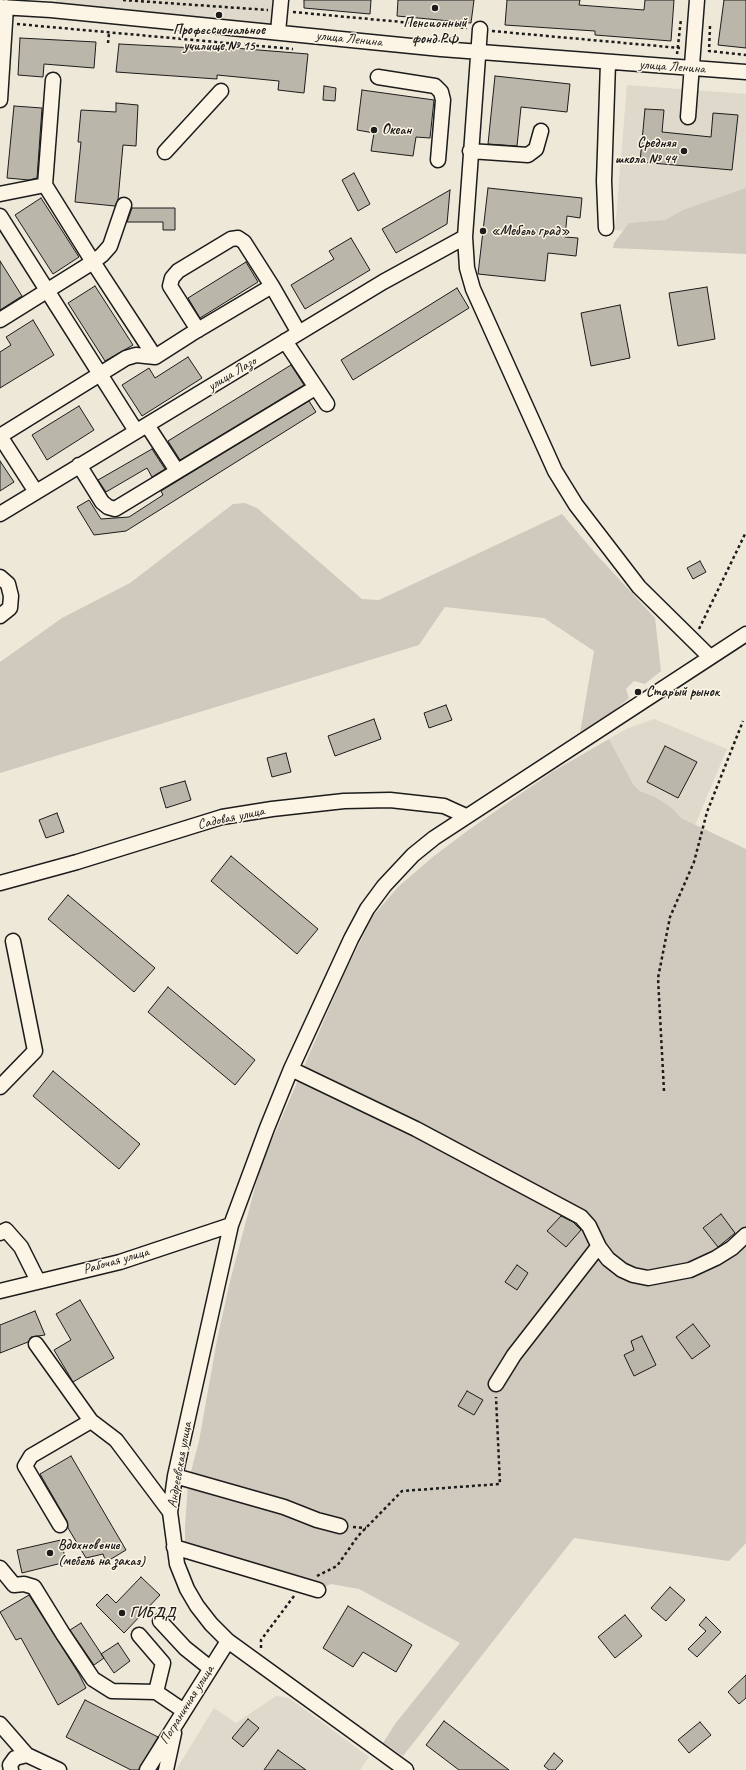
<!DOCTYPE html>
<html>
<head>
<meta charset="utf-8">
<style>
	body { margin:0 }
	canvas { display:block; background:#eee8d9 }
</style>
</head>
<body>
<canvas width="746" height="1770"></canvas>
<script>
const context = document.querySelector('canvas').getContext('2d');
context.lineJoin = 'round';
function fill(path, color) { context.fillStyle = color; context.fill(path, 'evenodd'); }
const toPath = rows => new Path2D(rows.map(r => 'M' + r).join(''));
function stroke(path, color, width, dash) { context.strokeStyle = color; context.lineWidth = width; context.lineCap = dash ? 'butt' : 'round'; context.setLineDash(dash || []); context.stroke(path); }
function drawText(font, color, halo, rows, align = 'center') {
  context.font = font + ' Caveat,sans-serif'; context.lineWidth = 3; context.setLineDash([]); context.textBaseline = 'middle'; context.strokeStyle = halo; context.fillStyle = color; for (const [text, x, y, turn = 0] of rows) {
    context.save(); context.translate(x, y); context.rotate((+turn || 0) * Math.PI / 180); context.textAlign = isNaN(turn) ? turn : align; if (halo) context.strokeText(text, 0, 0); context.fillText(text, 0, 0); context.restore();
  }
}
fill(toPath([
	[56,0,274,0,273,24,56,5],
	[627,85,746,94,746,208,743,240,615,230],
	[654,719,727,749,695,825,681,818,672,808,655,797,640,791,633,784,609,739,626,729],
	[276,1696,289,1698,369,1757,360,1770,176,1770,214,1708,236,1723]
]), '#ded9cb');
fill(toPath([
	[746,188,746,254,613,248,614,243,629,223,665,220,683,210],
	[245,503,257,508,362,599,379,600,562,514,595,553,655,618,661,671,645,684,634,681,626,689,629,698,604,719,580,733,594,651,544,618,445,607,419,645,0,773,0,662,62,618,130,583,233,504],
	[609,739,633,784,640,791,655,797,672,808,681,818,746,849,746,1543,729,1561,574,1538,403,1756,383,1743,395,1724,460,1643,359,1589,331,1584,312,1592,233,1574,185,1552,185,1527,188,1483,199,1441,217,1340,230,1281,261,1165,346,970,373,916,398,887,434,856,470,829,552,772]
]), '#cfcabd');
const building = toPath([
	[304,0,371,0,370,14,304,8,304,0],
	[398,0,474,0,471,23,397,16,398,0],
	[507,0,580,0,579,5,644,10,645,0,674,0,671,41,595,35,595,31,505,25,507,0],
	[724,0,746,0,746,48,718,45,724,0],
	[20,38,96,42,94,68,44,64,43,77,18,75,20,38],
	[119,44,233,50,234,48,308,54,304,93,278,90,279,81,217,75,217,79,116,72,119,44],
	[495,76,570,84,567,112,521,107,517,146,488,144,495,76],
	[324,86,336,88,335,101,323,100,324,86],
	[362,90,434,100,430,138,416,137,413,156,371,151,374,133,357,130,362,90],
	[116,103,138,105,136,146,123,145,118,200,115,206,75,202,81,142,78,142,81,110,116,112,116,103],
	[14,106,42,108,37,178,29,180,7,178,14,106],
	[645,109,664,110,662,132,711,137,713,113,738,115,732,170,640,162,645,109],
	[354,173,370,204,358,211,342,180,354,173],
	[488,188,582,198,580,218,567,216,565,237,578,238,576,256,548,253,545,281,478,274,488,188],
	[450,190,447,224,396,253,382,229,450,190],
	[41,198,79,257,53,274,15,215,41,198],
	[132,208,175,208,175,230,163,230,163,222,127,222,132,208],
	[351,238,370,270,305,309,291,285,334,259,329,251,351,238],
	[0,261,22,296,0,310,0,261],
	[246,262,258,282,200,318,188,298,246,262],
	[95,286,133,345,105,361,68,303,95,286],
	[707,287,715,339,678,346,669,293,707,287],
	[457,288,469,308,353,380,341,360,457,288],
	[620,305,630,358,591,366,581,313,620,305],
	[33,320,54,355,0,388,0,352,11,345,6,337,33,320],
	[188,357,202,378,142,416,122,385,149,368,155,378,188,357],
	[291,365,304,385,180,460,168,441,291,365],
	[309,401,316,412,126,531,94,535,77,507,89,500,101,519,129,517,163,495,161,491,309,401],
	[79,406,94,430,47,460,32,435,79,406],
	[152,449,165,469,152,477,147,468,106,492,98,480,152,449],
	[0,461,14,482,0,491,0,461],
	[700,561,706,572,693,579,687,568,700,561],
	[446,705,452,720,429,728,424,713,446,705],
	[374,719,381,739,335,756,328,736,374,719],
	[665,746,697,762,678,798,647,782,665,746],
	[286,753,291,772,272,777,267,758,286,753],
	[185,781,191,800,166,808,160,788,185,781],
	[57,813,64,832,46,838,39,820,57,813],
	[231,856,318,929,297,954,211,881,231,856],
	[68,895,155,968,134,992,48,919,68,895],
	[168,987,255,1060,235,1085,148,1012,168,987],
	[53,1071,140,1144,119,1169,33,1096,53,1071],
	[721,1214,735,1233,718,1247,703,1228,721,1214],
	[561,1216,573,1222,581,1230,566,1247,547,1231,561,1216],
	[517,1265,528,1273,517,1290,505,1282,517,1265],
	[80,1300,114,1358,73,1382,54,1350,71,1340,56,1314,80,1300],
	[35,1311,45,1335,31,1337,28,1342,0,1353,0,1325,35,1311],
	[693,1324,710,1346,692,1359,676,1337,693,1324],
	[642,1336,656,1365,634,1376,624,1355,634,1350,631,1341,642,1336],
	[467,1391,483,1400,474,1415,458,1406,467,1391],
	[71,1456,126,1550,106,1562,103,1554,86,1558,68,1528,67,1521,40,1474,71,1456],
	[61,1540,66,1562,22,1573,17,1550,61,1540],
	[141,1577,160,1595,124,1633,96,1605,107,1594,116,1603,141,1577],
	[670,1587,685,1600,666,1621,651,1608,670,1587],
	[29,1595,79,1674,86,1688,58,1705,21,1638,16,1640,0,1612,29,1595],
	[348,1606,412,1645,396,1672,363,1652,353,1667,323,1648,348,1606],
	[625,1615,642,1636,615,1658,598,1637,625,1615],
	[706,1617,721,1632,697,1657,688,1649,706,1631,699,1625,706,1617],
	[81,1623,104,1658,94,1665,70,1630,81,1623],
	[118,1643,130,1661,114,1673,101,1654,118,1643],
	[746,1675,746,1698,739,1704,728,1692,746,1675],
	[85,1700,158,1737,139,1770,131,1770,66,1737,85,1700],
	[248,1719,259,1728,243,1747,232,1738,248,1719],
	[444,1721,509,1770,459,1770,426,1745,444,1721],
	[700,1722,711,1735,689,1753,678,1740,700,1722],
	[278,1750,306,1770,264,1770,278,1750],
	[554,1753,563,1761,555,1770,549,1770,544,1766,554,1753]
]);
fill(building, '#bab6aa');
stroke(building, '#1c1c1c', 1);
const minor = toPath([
	[0,7,51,10,441,49,746,72],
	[480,29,465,237,467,268,473,289,555,471,576,505,639,587,710,657],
	[278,32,281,0],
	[378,77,435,86,441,92,443,100,438,160],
	[53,80,45,185,93,262,155,357],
	[0,100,6,7],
	[688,117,697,0],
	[470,151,528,155,536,149,541,131],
	[165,152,221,91],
	[0,194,45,185],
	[0,216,136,431],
	[606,228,604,181,608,63],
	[0,320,93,262,102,255,110,246,124,205],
	[198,330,170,286,172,278,178,271,231,239,238,238,244,242,272,286],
	[285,341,327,404],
	[147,425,177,471],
	[0,436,126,358,136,355,155,357,191,334,272,286,299,333],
	[0,436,36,492],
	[79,465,102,502,108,507,115,509,315,388],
	[0,514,383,282,465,237],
	[0,577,8,584,11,596,10,608,0,616],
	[0,883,77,862,222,817,272,809,344,801,390,800,444,806,466,816],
	[291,1069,416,1129,581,1217,589,1226,599,1247,608,1259,622,1270,633,1275,648,1278,690,1270,716,1258,732,1248,746,1235],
	[0,1087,35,1051,13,941],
	[0,1233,6,1230,21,1247,38,1281],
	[0,1291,120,1262,231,1225],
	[36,1344,91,1421],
	[496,1384,514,1355,598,1247],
	[175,1476,284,1507,317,1520,340,1526],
	[60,1525,25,1466,31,1456,91,1421,116,1440,170,1512],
	[174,1547,318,1590],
	[0,1568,14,1585,24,1584,34,1587,63,1634,93,1679,112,1691,156,1692,184,1711],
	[160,1621,185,1648,210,1668],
	[139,1635,163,1663,156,1692],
	[0,1724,27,1755,59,1770],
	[11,1770,10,1765,15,1758,27,1755],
	[147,1770,228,1641],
	[166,1770,174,1733],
	[406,1770,228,1641,211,1624,197,1606,187,1589,177,1564,170,1512,175,1476,231,1225,267,1128,291,1069,351,939,367,909,384,886,413,855,434,838,746,634]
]);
stroke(minor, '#1c1c1c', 17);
stroke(toPath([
	[123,0,268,10],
	[293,12,467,28],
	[17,24,293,49],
	[710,26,709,51,746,55],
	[492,31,680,48],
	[108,43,109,33],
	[677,54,681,19],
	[699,629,746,532],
	[664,1091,658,978,670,917,694,862,707,812,743,721],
	[353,1527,366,1528],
	[317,1576,337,1566,358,1536,402,1491,500,1484,496,1397],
	[261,1648,261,1640,294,1596]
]), '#1c1c1c', 2.5, [3, 3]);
stroke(minor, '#fcf5e5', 14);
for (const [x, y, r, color] of [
	[435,8,4,"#1c1c1c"],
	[219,15,4,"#1c1c1c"],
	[374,130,4,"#1c1c1c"],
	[684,151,4,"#1c1c1c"],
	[483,231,4,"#1c1c1c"],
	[638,692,4,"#1c1c1c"],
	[50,1553,4,"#1c1c1c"],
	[122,1613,4,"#1c1c1c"]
]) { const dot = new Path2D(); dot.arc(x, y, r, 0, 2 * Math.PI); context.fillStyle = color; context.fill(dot); stroke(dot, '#fcf5e5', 1.5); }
drawText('bold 14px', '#1c1c1c', '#fcf5e5', [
	["Пенсионный",435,23,"center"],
	["фонд РФ",435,39,"center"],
	["Профессиональное",219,30,"center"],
	["училище № 15",219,46,"center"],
	["Океан",382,130],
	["Средняя",676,143,"right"],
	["школа № 44",676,159,"right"],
	["«Мебель град»",491,231],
	["Старый рынок",646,692],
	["Вдохновение",58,1545],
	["(мебель на заказ)",58,1561],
	["ГИБДД",130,1613]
], 'left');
drawText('14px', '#1c1c1c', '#fcf5e5', [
	["улица Ленина",349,39,6],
	["улица Ленина",672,67,4],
	["улица Лазо",232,374,-31],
	["Садовая улица",231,818,-12],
	["Рабочая улица",116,1261,-16],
	["Андреевская улица",180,1465,-80],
	["Пограничная улица",187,1705,-58]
]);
</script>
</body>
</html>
